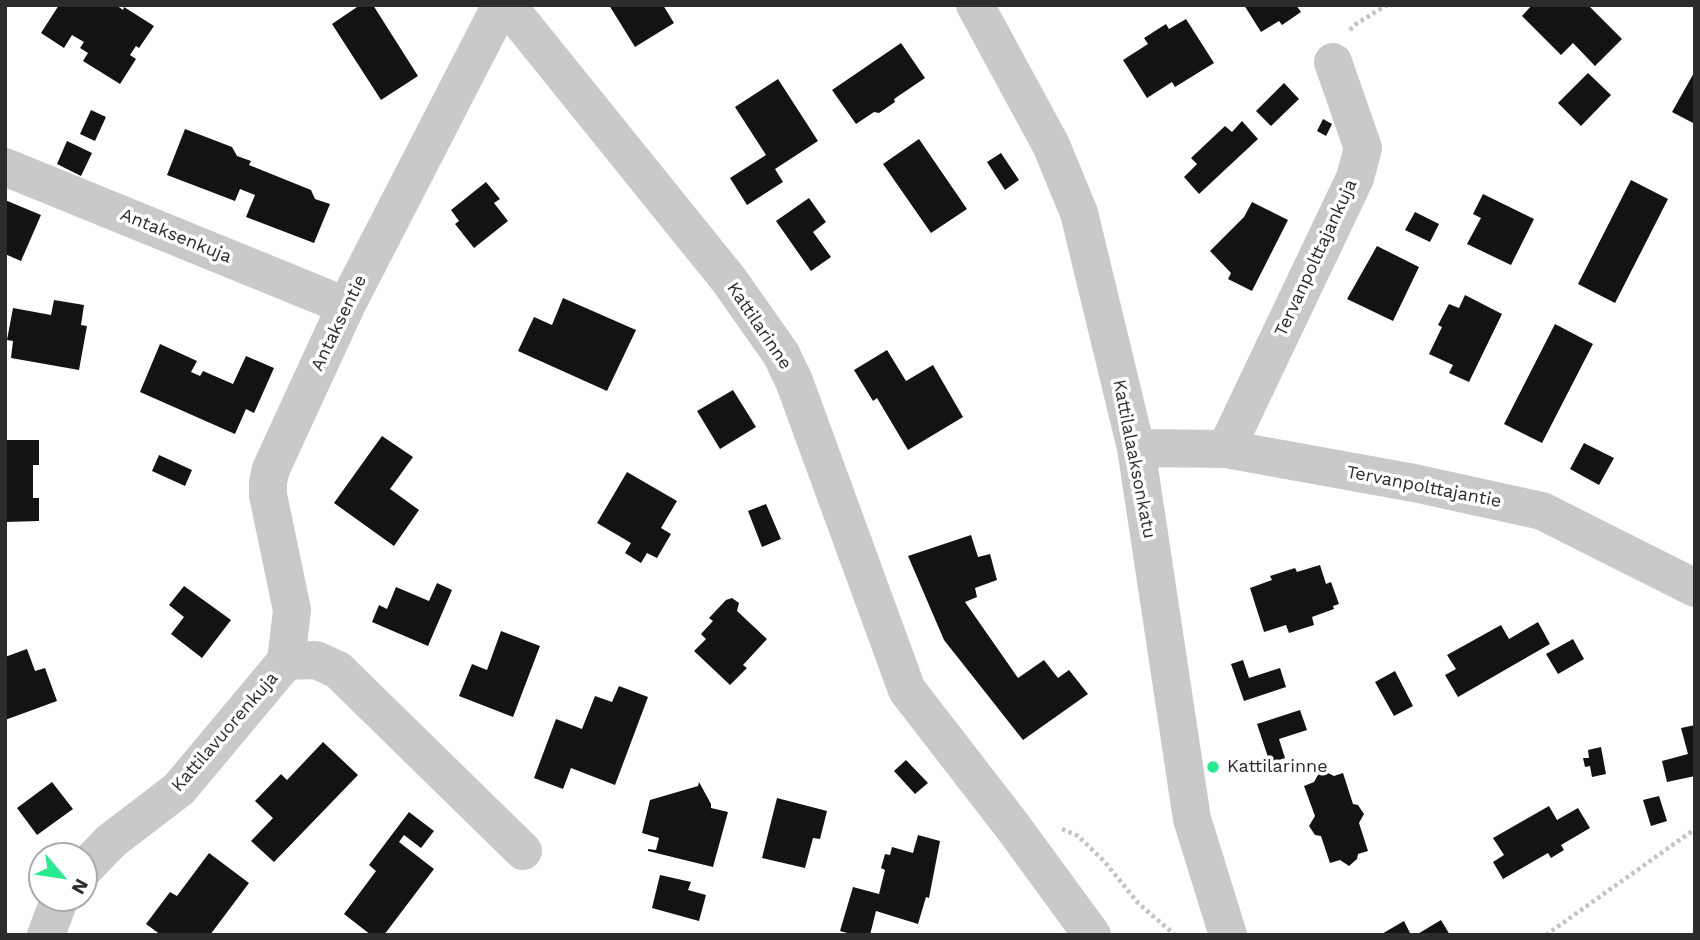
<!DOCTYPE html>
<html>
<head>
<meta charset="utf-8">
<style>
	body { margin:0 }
	#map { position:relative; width:1700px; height:940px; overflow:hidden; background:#fff; font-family:"Work Sans",sans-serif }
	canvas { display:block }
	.frame { position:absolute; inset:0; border:7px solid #2c2c2c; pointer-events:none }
	.north { position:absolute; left:28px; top:842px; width:70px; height:70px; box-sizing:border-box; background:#fff; border:2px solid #ababab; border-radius:50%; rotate:119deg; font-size:19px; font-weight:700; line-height:28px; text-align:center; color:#2c2c2c }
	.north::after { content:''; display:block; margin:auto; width:24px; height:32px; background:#26eb90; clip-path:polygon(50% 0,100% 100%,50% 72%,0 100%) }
</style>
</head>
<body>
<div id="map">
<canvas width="1700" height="940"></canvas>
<div class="frame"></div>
<div class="north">N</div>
</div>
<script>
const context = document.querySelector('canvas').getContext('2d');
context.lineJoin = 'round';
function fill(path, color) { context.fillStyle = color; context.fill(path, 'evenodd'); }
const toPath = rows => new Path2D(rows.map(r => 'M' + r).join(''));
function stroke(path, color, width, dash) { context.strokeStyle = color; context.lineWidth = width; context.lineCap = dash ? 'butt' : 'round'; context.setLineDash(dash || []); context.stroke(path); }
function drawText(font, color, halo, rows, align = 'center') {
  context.font = font + ' "Work Sans",sans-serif'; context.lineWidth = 7; context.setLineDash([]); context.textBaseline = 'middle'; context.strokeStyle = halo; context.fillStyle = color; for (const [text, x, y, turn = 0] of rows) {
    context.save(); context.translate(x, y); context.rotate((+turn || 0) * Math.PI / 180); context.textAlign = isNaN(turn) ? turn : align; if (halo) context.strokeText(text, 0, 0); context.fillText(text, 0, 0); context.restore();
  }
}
fill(toPath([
	[59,5,116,5,123,10,124,7,154,26,139,48,136,46,130,55,136,59,120,84,83,61,88,53,80,48,84,42,72,35,64,48,41,33],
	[360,5,373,5,418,76,381,100,332,24],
	[609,5,663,5,674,23,635,47],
	[1244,5,1296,5,1301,12,1282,25,1279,21,1261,32],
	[1532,5,1588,5,1622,39,1595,66,1573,43,1561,55,1522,16],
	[1186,19,1214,63,1175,87,1172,82,1147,98,1123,60,1148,44,1144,38,1166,24,1169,29],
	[901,43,925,78,894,99,895,102,879,113,874,112,856,124,832,90],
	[1695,71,1695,124,1672,112],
	[1588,73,1611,95,1581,126,1558,103],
	[778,79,818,141,775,169,783,182,747,205,730,178,766,155,735,107],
	[1284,83,1299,99,1271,126,1256,111],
	[91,110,106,117,95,141,80,134],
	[1323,119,1332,124,1326,136,1317,131],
	[1242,121,1258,139,1199,194,1184,177,1197,164,1191,158,1225,126,1232,132],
	[185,129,232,147,237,156,251,161,249,165,311,190,315,199,330,204,314,243,246,217,255,195,240,189,235,201,167,175],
	[919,139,967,209,931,233,883,164],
	[67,141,92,153,81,176,57,164],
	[1001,153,1019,180,1005,190,987,162],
	[1631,180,1668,199,1615,303,1578,284],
	[486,182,500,199,494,203,508,221,474,248,455,224,459,221,451,210],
	[1483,194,1534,219,1511,265,1467,244,1481,218,1473,214],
	[809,198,826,222,813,232,831,257,811,271,776,221],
	[5,200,41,215,21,261,5,254],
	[1252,202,1288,220,1252,291,1228,279,1231,273,1210,251,1244,217],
	[1415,212,1439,224,1430,242,1405,230],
	[1377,246,1419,267,1393,321,1347,299],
	[1465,295,1502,314,1469,382,1449,373,1453,365,1429,354,1442,327,1438,325,1449,304,1459,308],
	[563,298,636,330,607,391,518,351,534,317,552,325],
	[54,300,84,305,81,325,87,326,79,370,11,358,13,341,7,340,13,308,51,315],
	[1555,324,1593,344,1542,443,1504,424],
	[160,344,197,361,191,372,200,376,203,371,233,384,246,356,274,368,254,413,246,409,235,434,140,392],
	[887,350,906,381,933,365,963,417,908,450,877,398,873,401,854,370],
	[733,390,756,427,720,449,697,411],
	[382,436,413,457,390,489,419,510,394,546,334,503],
	[5,440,39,440,39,465,33,465,33,498,39,498,39,521,5,522],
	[1584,443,1614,458,1599,485,1570,469],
	[159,455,192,470,185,486,152,471],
	[627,472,677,501,661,528,671,534,657,558,647,553,641,563,625,553,631,543,597,523],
	[766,504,781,539,762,547,748,511],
	[971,535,978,557,990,554,997,580,975,588,977,597,965,602,1018,678,1044,660,1058,678,1069,670,1088,694,1023,740,944,640,908,556],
	[1320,565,1326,584,1331,582,1339,604,1333,606,1334,609,1312,617,1314,625,1289,633,1286,625,1264,632,1250,588,1272,580,1270,576,1295,568,1297,572],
	[437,583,452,590,428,646,372,622,379,605,387,609,396,587,429,601],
	[184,586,231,620,202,658,171,634,184,617,169,605],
	[732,598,739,603,737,611,767,639,743,665,747,668,730,685,694,651,706,639,701,634,713,621,709,618,726,600],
	[1538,622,1550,644,1458,697,1445,675,1456,669,1447,655,1501,625,1509,639],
	[501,631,540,646,513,717,459,696,472,664,487,670],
	[1573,639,1584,659,1558,674,1546,654],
	[27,649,35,671,45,668,57,701,5,720,5,657],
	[1243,660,1249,678,1280,668,1286,687,1244,701,1231,664],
	[1395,671,1413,706,1394,716,1375,682],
	[619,686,648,697,615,785,571,768,563,789,534,778,556,719,582,729,595,696,612,702],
	[1300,710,1307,730,1279,739,1285,758,1270,763,1257,724],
	[1695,725,1695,776,1667,782,1662,761,1688,754,1681,728],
	[323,742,358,775,274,862,251,841,273,818,255,801,281,774,287,780],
	[1601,747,1606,774,1592,777,1590,766,1585,767,1583,758,1589,758,1588,750],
	[906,760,928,783,915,794,894,771],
	[1324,771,1334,776,1343,773,1353,804,1358,805,1364,814,1359,823,1368,851,1358,854,1357,859,1349,866,1340,860,1330,863,1321,836,1315,835,1309,826,1315,816,1304,786,1314,782,1319,773],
	[52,782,73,809,37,835,17,808],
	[699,782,711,804,711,808,728,812,713,867,648,851,648,849,656,850,659,838,642,833,650,800,698,786],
	[1659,796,1667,821,1651,826,1643,800],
	[777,798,827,811,820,839,813,838,805,868,762,858],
	[1549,806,1557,820,1578,808,1590,828,1561,845,1564,850,1551,858,1548,853,1503,879,1493,862,1504,855,1493,838],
	[409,812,434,831,421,848,404,835,399,842,434,869,384,935,371,935,344,914,376,871,369,865],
	[918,835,940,841,929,898,926,897,918,924,876,911,870,935,855,935,840,931,853,887,879,894,885,870,881,868,885,854,890,855,892,847,913,853],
	[209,853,249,883,210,935,161,935,146,924,170,892,177,896],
	[660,875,691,882,688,890,706,895,699,921,652,908],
	[1441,920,1450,935,1416,935],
	[1404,921,1411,935,1380,935]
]), '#131313');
stroke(toPath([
	[1350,30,1356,24,1387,5],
	[1062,829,1078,836,1104,861,1138,903,1175,935],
	[1546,935,1695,829]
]), '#c3c3c3', 4.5, [3.5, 3.5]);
stroke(toPath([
	[507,5,729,280,781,354,794,381,907,690,1013,827,1092,935],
	[975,5,1051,145,1079,213,1136,448,1192,819,1228,935],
	[5,167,346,306],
	[1136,448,1226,449,1414,483,1542,511,1695,588],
	[1226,449,1355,178,1363,148,1333,62],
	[286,661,292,610,268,495,268,482,271,469,346,306,501,5],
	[84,869,111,841,179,789,286,661,316,660,338,670,523,851],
	[46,935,60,898]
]), '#c9c9c9', 38);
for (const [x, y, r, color] of [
	[1213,767,7,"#26eb90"]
]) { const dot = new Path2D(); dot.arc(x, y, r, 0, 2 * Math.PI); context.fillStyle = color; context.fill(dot); stroke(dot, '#fff', 2.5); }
drawText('18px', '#2c2c2c', '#fff', [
	["Antaksenkuja",176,236,22],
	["Tervanpolttajankuja",1316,258,-65],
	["Antaksentie",339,323,-64],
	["Kattilarinne",759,326,56],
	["Kattilalaaksonkatu",1134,459,79],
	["Tervanpolttajantie",1424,487,11],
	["Kattilavuorenkuja",225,732,-49]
]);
drawText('18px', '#2c2c2c', '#fff', [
	["Kattilarinne",1227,767]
], 'left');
</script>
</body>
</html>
